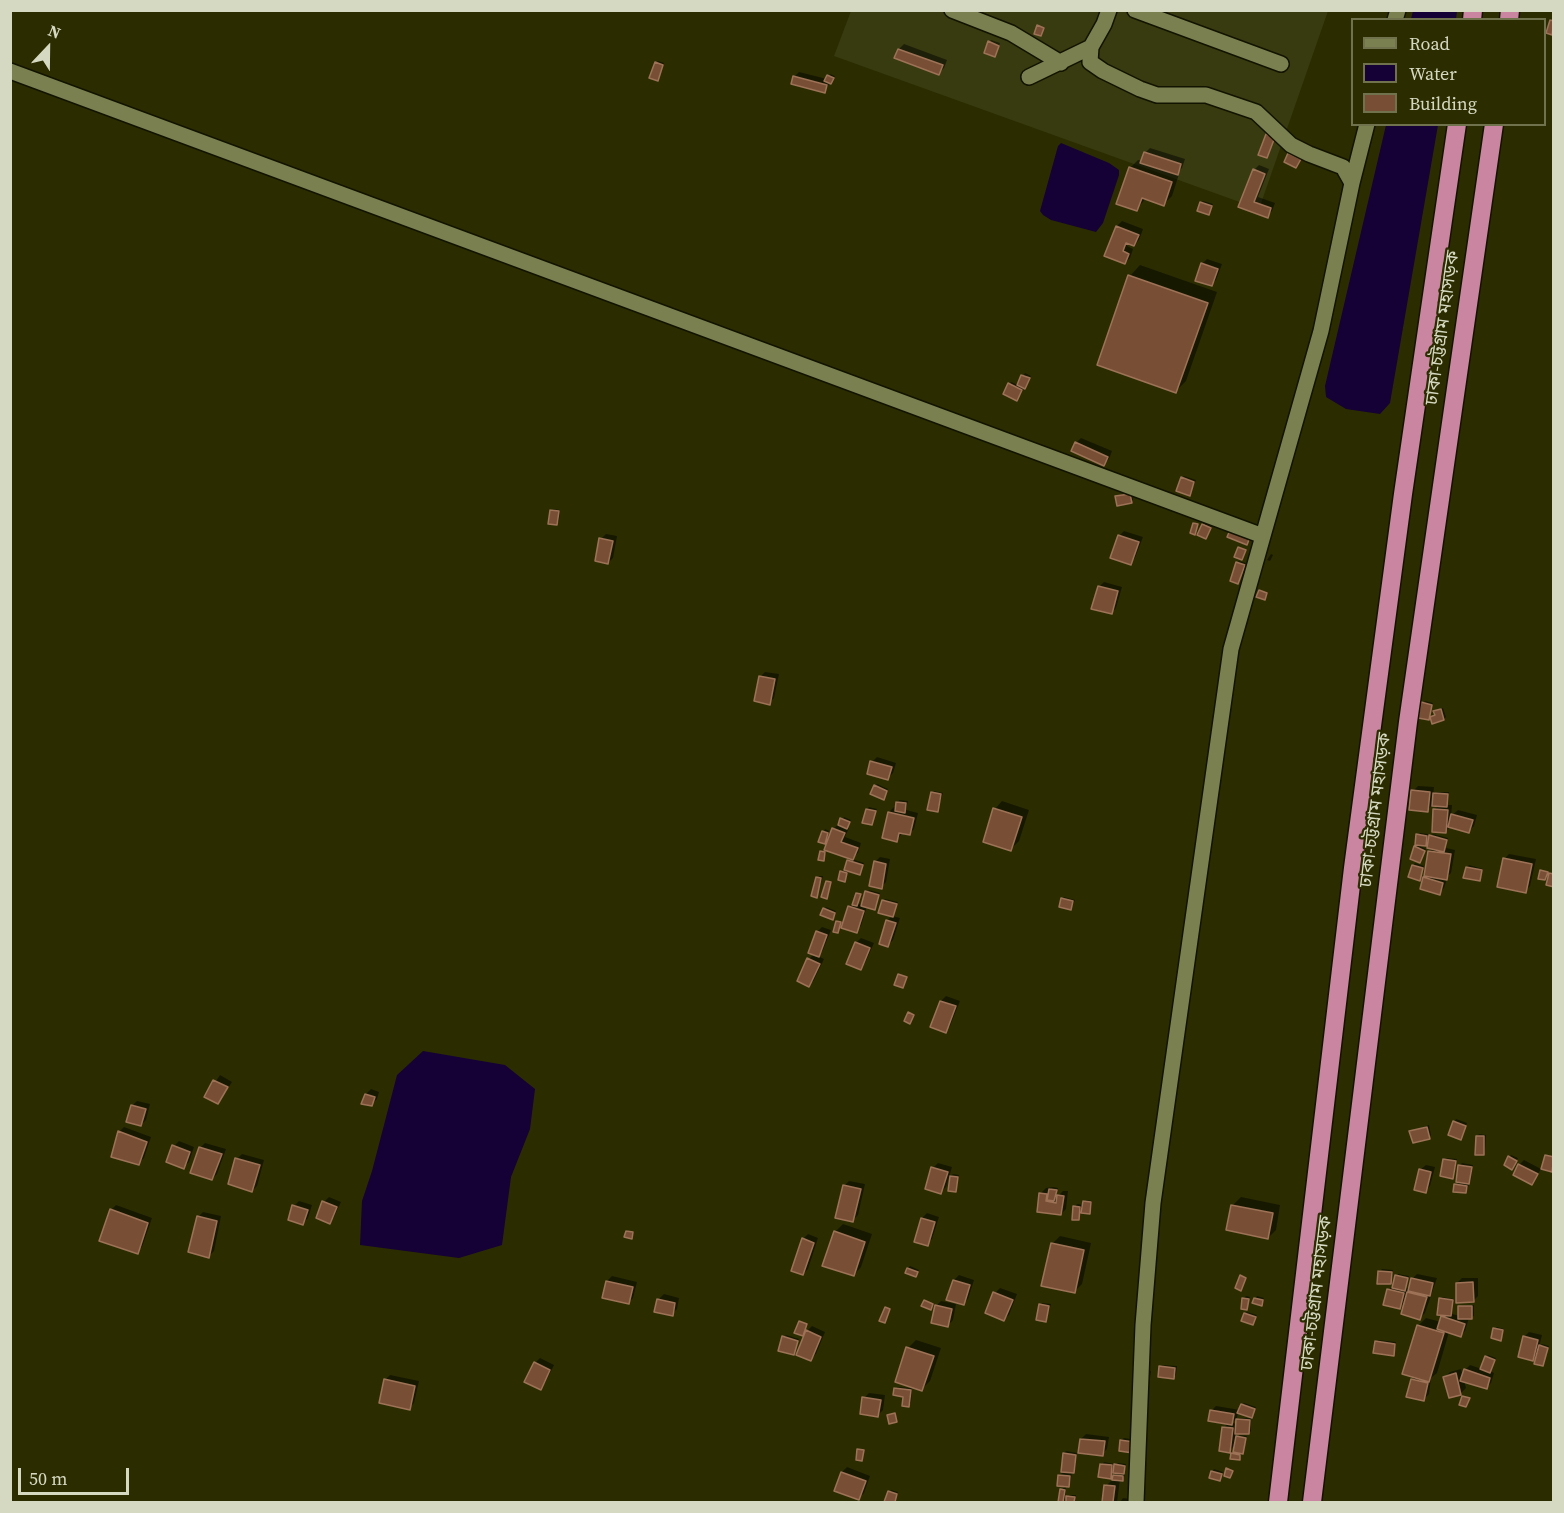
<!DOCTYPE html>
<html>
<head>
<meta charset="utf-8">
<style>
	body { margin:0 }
	#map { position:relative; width:1564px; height:1513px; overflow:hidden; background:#2b2d00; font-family:"Source Serif 4",serif }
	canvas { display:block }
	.frame { position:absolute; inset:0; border:12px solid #d6d9c1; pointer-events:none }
	.legend { position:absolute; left:1351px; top:18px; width:195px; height:108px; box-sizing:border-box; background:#2b2d00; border:2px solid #6f724d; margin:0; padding:8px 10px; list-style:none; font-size:18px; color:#d6d9c1 }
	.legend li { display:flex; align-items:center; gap:12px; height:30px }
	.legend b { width:30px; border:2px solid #6f724d }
	.north { position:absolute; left:18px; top:18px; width:60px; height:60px; -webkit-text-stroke:4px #2b2d00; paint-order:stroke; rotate:22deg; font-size:16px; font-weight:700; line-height:24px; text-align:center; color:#d6d9c1 }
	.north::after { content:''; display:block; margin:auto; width:21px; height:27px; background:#d6d9c1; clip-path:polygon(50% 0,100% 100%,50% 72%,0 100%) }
	.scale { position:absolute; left:18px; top:1468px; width:111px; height:27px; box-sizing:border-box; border:3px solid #d6d9c1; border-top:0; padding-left:8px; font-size:18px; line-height:21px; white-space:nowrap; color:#d6d9c1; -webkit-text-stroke:4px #2b2d00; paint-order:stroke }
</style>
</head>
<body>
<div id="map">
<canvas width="1564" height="1513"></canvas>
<div class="frame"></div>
<ul class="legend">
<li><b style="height:8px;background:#7b8051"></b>Road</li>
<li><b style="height:16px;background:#150135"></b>Water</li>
<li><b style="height:16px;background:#784f35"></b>Building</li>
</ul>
<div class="north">N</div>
<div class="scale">50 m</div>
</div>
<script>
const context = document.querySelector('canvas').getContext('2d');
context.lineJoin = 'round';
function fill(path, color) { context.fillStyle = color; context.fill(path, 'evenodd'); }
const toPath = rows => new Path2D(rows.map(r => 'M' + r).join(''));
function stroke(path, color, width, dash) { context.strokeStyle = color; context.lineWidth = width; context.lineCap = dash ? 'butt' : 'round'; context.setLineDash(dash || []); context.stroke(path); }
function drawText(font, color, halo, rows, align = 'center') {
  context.font = font + ' "Source Serif 4","Noto Sans Bengali",serif'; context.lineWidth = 4.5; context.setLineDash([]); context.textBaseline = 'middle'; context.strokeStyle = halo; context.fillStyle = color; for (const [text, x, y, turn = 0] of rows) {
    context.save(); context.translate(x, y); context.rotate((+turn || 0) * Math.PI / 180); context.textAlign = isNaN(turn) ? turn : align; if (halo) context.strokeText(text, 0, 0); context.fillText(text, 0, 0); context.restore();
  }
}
fill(toPath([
	[851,11,1328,11,1259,209,834,56],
	[988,42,999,46,995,57,984,53],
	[898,49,942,64,938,75,895,59],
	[1266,134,1274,137,1266,158,1258,154],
	[1144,153,1181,164,1178,175,1140,162]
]), '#383b0f');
fill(toPath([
	[1413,11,1413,10,1457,11,1456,19,1411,19],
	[1386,125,1438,125,1390,403,1380,414,1346,409,1326,397,1325,386],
	[1061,143,1109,163,1119,170,1119,175,1103,223,1096,232,1051,220,1043,215,1040,211,1058,146],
	[423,1051,505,1065,535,1089,530,1129,511,1177,502,1245,459,1258,360,1245,362,1201,372,1171,397,1075]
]), '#150135');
fill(toPath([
	[991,40,1000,43,995,55,989,42],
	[904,44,947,60,944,68,939,73,896,58,899,49],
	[658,61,664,63,657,79,656,63],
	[799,72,827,79,830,74,835,76,824,91,794,77],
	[1150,148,1185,159,1182,168,1177,173,1179,174,1172,196,1164,204,1146,198,1137,209,1130,168,1138,160,1142,161,1145,153],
	[1259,165,1269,169,1258,197,1275,203,1272,211,1267,216,1240,206,1254,170],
	[1203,201,1213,204,1209,214,1201,203],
	[1122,221,1143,229,1139,240,1134,245,1128,243,1127,246,1133,249,1130,258,1125,263,1106,255,1117,226],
	[1207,259,1222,264,1216,280,1211,285,1202,264],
	[1140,265,1217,292,1186,381,1175,392,1130,276],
	[1025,373,1031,376,1017,399,1009,384,1011,382,1018,385],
	[1081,438,1112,451,1109,459,1104,464,1076,443],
	[1184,476,1196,480,1190,494,1182,478],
	[1132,493,1133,500,1131,502,1117,497],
	[553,509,560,510,559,521,557,523,551,511],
	[1205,523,1212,526,1206,537,1203,525],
	[1124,531,1143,537,1135,558,1130,563,1119,536],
	[606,534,617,536,613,558,608,563,601,539],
	[1271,554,1273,555,1270,561,1267,560],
	[1239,561,1246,563,1238,583,1237,563],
	[1104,582,1122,587,1116,608,1111,613,1099,587],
	[765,672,779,674,774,698,769,703,760,677],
	[1425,701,1433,703,1428,718,1423,703],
	[1443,708,1446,717,1444,719,1431,718,1436,715,1435,712,1437,710],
	[877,757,896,763,893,773,888,778,872,762],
	[877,784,888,789,883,798,875,786],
	[1418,786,1434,787,1433,796,1437,792,1449,792,1448,805,1452,805,1451,816,1458,810,1477,815,1474,826,1469,831,1451,826,1446,831,1435,809,1439,805,1432,805,1427,811,1413,791],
	[934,791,943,793,937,810,932,793],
	[899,800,908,801,906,810,918,813,914,829,909,834,903,832,897,840,889,812,894,807,896,808],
	[1002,801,1029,810,1019,841,1011,849,995,809],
	[869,807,877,809,871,824,867,809],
	[844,817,851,820,847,827,849,828,845,837,861,843,858,853,852,859,864,863,860,873,849,870,845,880,841,872,846,870,852,858,827,849,823,859,821,852,826,850,833,829,839,824],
	[825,829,829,831,827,837,829,838,824,842,820,841],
	[1420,833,1428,834,1428,839,1433,834,1448,838,1446,848,1455,850,1451,873,1448,876,1444,888,1439,893,1425,878,1428,875,1429,851,1433,848,1430,840,1425,845,1418,835],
	[1418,845,1426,849,1420,861,1416,847],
	[1509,854,1536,859,1530,886,1525,891,1504,859],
	[880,857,890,859,886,882,881,887,875,862],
	[1415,863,1424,866,1419,879,1413,866],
	[1469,865,1483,869,1479,880,1467,867],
	[819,876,823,876,817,896,817,878],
	[869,890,880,893,877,906,875,908,867,906,861,926,856,931,849,907,855,902,859,891,857,903,863,905],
	[1064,897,1075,900,1071,908,1062,899],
	[885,899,898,902,893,915,883,901],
	[826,907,836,911,832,918,824,909],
	[892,916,900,918,893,940,888,945,887,921],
	[822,927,831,930,823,950,818,956,824,959,814,980,809,985,809,959,814,954,817,932],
	[861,938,874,943,865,963,860,968,856,943],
	[946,996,960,1001,950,1026,945,1031,932,1026,941,1001],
	[220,1075,232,1082,218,1103,206,1096],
	[371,1089,379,1092,377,1099,372,1104,366,1094],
	[137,1101,150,1104,146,1120,141,1125,132,1106],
	[1456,1119,1467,1123,1462,1136,1450,1134],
	[1429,1125,1431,1135,1429,1137,1411,1132],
	[124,1127,151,1137,144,1158,139,1163,119,1132],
	[1479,1134,1486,1135,1485,1151,1483,1154,1477,1137],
	[179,1141,194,1147,189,1162,184,1167,174,1146],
	[205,1143,226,1149,217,1174,212,1179,200,1148],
	[242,1154,264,1160,257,1186,252,1191,237,1159],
	[1511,1155,1518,1158,1514,1166,1509,1157],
	[1446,1158,1457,1159,1452,1177,1444,1160],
	[1524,1160,1541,1169,1532,1183,1519,1165],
	[938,1163,952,1167,946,1187,941,1192,933,1168],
	[1462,1163,1473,1165,1471,1180,1466,1192,1456,1185,1460,1181,1460,1165],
	[1426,1165,1435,1167,1430,1186,1425,1191,1420,1170],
	[953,1174,959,1175,956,1190,951,1176],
	[849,1181,865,1184,858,1215,853,1220,844,1186],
	[1053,1187,1058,1188,1055,1199,1063,1191,1068,1191,1066,1209,1061,1214,1039,1211,1041,1193,1046,1188],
	[329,1197,341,1202,334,1217,329,1222,324,1202],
	[1241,1197,1280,1205,1276,1230,1268,1238,1233,1205],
	[1086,1200,1092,1201,1091,1211,1089,1213,1081,1212,1078,1219,1075,1207,1077,1204,1084,1205],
	[299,1201,312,1205,308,1218,303,1223,294,1206],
	[116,1205,152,1218,142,1247,137,1252,111,1210],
	[203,1212,221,1216,214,1251,209,1256,198,1217],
	[927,1213,939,1217,932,1239,927,1244,916,1241,922,1218],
	[843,1224,872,1234,861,1267,854,1275,835,1232],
	[808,1234,818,1238,808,1269,803,1274,803,1239],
	[1060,1236,1091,1243,1082,1284,1074,1292,1052,1244],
	[910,1266,919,1270,917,1273,908,1268],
	[1382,1269,1393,1270,1392,1281,1390,1283,1380,1271],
	[1398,1274,1409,1276,1406,1288,1410,1288,1412,1279,1417,1274,1437,1278,1425,1313,1420,1318,1406,1301,1400,1307,1389,1290,1393,1285],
	[959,1275,974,1280,968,1299,963,1304,954,1280],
	[612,1276,637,1282,633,1298,628,1303,607,1281],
	[1462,1278,1478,1278,1478,1296,1473,1301,1457,1283],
	[1000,1288,1017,1294,1009,1315,1004,1319,986,1313,995,1293],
	[664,1294,679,1298,677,1309,672,1314,659,1299],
	[1246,1296,1250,1297,1247,1308,1244,1298],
	[1257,1296,1264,1298,1261,1304,1255,1299],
	[1442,1297,1454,1299,1452,1314,1460,1316,1460,1307,1462,1305,1474,1305,1474,1316,1469,1318,1465,1331,1460,1336,1449,1332,1437,1373,1431,1378,1429,1394,1424,1399,1412,1380,1415,1377,1418,1326,1426,1318,1441,1322,1445,1314,1440,1299],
	[941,1301,956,1304,953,1320,948,1325,936,1306],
	[1042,1303,1051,1304,1046,1320,1040,1305],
	[1247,1312,1257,1315,1252,1324,1245,1314],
	[812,1326,825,1332,816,1354,811,1359,807,1331],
	[1497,1327,1504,1329,1500,1339,1495,1329],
	[1529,1332,1542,1335,1539,1347,1542,1344,1549,1346,1542,1365,1538,1354,1532,1360,1524,1337],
	[786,1335,799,1339,793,1354,784,1337],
	[916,1340,941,1348,930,1381,922,1389,908,1348],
	[1378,1340,1396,1342,1395,1352,1393,1354,1376,1342],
	[1488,1355,1496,1358,1490,1371,1494,1373,1491,1383,1486,1388,1464,1380,1466,1388,1461,1393,1450,1396,1445,1377,1450,1372,1461,1369,1463,1378,1465,1370,1470,1365,1482,1369],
	[540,1358,554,1365,545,1383,540,1388,535,1363],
	[1162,1365,1177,1366,1176,1375,1174,1377,1160,1367],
	[1147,1370,1151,1371,1149,1386,1147,1388],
	[390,1375,419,1381,414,1403,409,1408,385,1380],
	[897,1387,912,1388,911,1403,909,1405,905,1395,895,1389],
	[869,1393,885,1395,883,1410,878,1415,864,1398],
	[1244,1403,1256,1407,1252,1417,1238,1411,1237,1418,1232,1423,1237,1424,1239,1418,1251,1418,1251,1431,1249,1433,1236,1432,1235,1439,1240,1435,1247,1436,1244,1450,1239,1458,1232,1454,1235,1451,1236,1444,1229,1451,1224,1427,1229,1423,1211,1411,1216,1406,1240,1410],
	[1086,1434,1109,1437,1107,1449,1102,1454,1081,1439],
	[1124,1438,1136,1440,1135,1449,1121,1440],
	[1066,1451,1077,1453,1075,1470,1072,1472,1070,1484,1066,1486,1065,1500,1070,1495,1076,1495,1075,1502,1067,1502,1068,1497,1062,1502,1060,1502,1061,1490,1066,1486,1060,1475,1064,1471,1064,1453],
	[1104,1462,1114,1464,1113,1468,1118,1463,1126,1464,1125,1471,1122,1474,1125,1474,1124,1477,1120,1479,1117,1502,1104,1502,1106,1486,1111,1481,1114,1481,1114,1475,1117,1472,1113,1471,1110,1477,1102,1465],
	[847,1467,870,1476,864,1493,859,1498,836,1490,842,1472],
	[1214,1469,1223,1472,1219,1479,1212,1472],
	[891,1490,898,1492,896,1502,886,1502],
	[1123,1498,1130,1499,1130,1502,1120,1502]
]), '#0007');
const building = toPath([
	[1550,20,1554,21,1552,35,1546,33,1550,20],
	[1037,25,1044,28,1041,36,1034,34,1037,25],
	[988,41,999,46,995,57,984,53,988,41],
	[898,49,943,65,939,75,894,58,898,49],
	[655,62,663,65,658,81,649,78,655,62],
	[827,75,834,78,831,84,824,81,827,75],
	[793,76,827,85,825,93,791,84,793,76],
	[1266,134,1275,137,1267,158,1258,155,1266,134],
	[1144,152,1181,164,1178,175,1140,163,1144,152],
	[1288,153,1301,159,1296,168,1284,162,1288,153],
	[1129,167,1172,182,1164,206,1142,198,1137,211,1116,204,1129,167],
	[1253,169,1265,174,1254,202,1271,208,1268,218,1238,207,1253,169],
	[1200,202,1212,206,1209,215,1197,211,1200,202],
	[1116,226,1139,235,1134,246,1126,243,1123,251,1129,254,1125,264,1104,256,1116,226],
	[1201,263,1218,269,1212,286,1195,281,1201,263],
	[1128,275,1208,303,1176,393,1097,365,1128,275],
	[1021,375,1030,378,1025,389,1017,385,1021,375],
	[1008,383,1022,390,1017,401,1003,394,1008,383],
	[1075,442,1108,457,1104,466,1071,451,1075,442],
	[1181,477,1194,482,1190,496,1176,491,1181,477],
	[1130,494,1132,503,1117,506,1115,496,1130,494],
	[550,510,559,511,557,525,548,524,550,510],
	[1193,523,1198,524,1195,535,1190,533,1193,523],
	[1202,524,1211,528,1206,539,1197,535,1202,524],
	[1230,530,1250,537,1247,545,1227,537,1230,530],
	[1118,535,1139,542,1131,565,1110,558,1118,535],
	[599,538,613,541,608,564,595,561,599,538],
	[1238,547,1246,550,1242,560,1234,557,1238,547],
	[1236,562,1245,565,1238,584,1230,581,1236,562],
	[1098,586,1118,591,1112,614,1091,609,1098,586],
	[1259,590,1267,593,1265,600,1256,597,1259,590],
	[759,676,775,679,770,705,754,701,759,676],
	[1421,702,1432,705,1429,720,1418,718,1421,702],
	[1441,709,1444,720,1432,724,1430,717,1435,715,1433,711,1441,709],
	[870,761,892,767,888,780,867,774,870,761],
	[874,785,887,791,884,800,870,794,874,785],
	[1411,790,1430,792,1428,812,1409,810,1411,790],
	[931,792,941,794,938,812,927,810,931,792],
	[1433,793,1448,794,1447,807,1432,806,1433,793],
	[896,802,906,803,905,813,895,811,896,802],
	[993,808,1022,817,1011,851,983,842,993,808],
	[866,809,876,811,872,825,862,823,866,809],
	[1433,809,1448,810,1446,833,1432,832,1433,809],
	[888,812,914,818,910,835,899,833,897,842,882,838,888,812],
	[1451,814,1473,820,1469,833,1448,827,1451,814],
	[840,818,850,822,847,829,838,825,840,818],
	[832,828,845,833,841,842,858,848,853,860,824,850,832,828],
	[822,831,828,833,825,844,818,842,822,831],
	[1416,834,1427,836,1426,846,1415,845,1416,834],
	[1429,835,1447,840,1444,852,1427,848,1429,835],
	[1414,846,1425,851,1420,863,1410,859,1414,846],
	[820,851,825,852,824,861,818,860,820,851],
	[1428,851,1451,854,1447,880,1424,876,1428,851],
	[1503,858,1532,864,1526,893,1497,887,1503,858],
	[847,860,863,865,860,875,844,870,847,860],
	[874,861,886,864,882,889,869,886,874,861],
	[1412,865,1423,868,1420,881,1408,877,1412,865],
	[1466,867,1482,870,1480,881,1463,878,1466,867],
	[1540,870,1548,872,1545,880,1538,879,1540,870],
	[840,871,847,873,845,882,838,880,840,871],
	[1549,873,1554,874,1554,887,1546,885,1549,873],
	[816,877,821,878,817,898,811,896,816,877],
	[1423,877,1443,883,1440,895,1420,889,1423,877],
	[826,881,831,882,827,899,821,897,826,881],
	[865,891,879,895,875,910,861,906,865,891],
	[856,893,861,894,857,906,852,905,856,893],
	[1061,898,1073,901,1071,910,1059,907,1061,898],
	[882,900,897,904,893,917,878,913,882,900],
	[848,906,864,911,857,933,841,928,848,906],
	[823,908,835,913,833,920,820,915,823,908],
	[886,920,896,923,888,947,879,944,886,920],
	[836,921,841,922,838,933,833,932,836,921],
	[816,931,827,935,819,957,808,953,816,931],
	[855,942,870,948,861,970,846,964,855,942],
	[807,958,820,964,809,987,797,981,807,958],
	[898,974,907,977,903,988,894,985,898,974],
	[940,1001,956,1006,946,1033,930,1027,940,1001],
	[908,1012,914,1015,910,1024,904,1021,908,1012],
	[213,1080,228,1087,218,1104,204,1097,213,1080],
	[365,1094,375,1097,372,1106,361,1104,365,1094],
	[131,1105,146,1109,141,1126,126,1122,131,1105],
	[1453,1121,1466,1126,1461,1140,1448,1135,1453,1121],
	[1427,1127,1430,1139,1413,1143,1409,1131,1427,1127],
	[118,1131,147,1142,139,1165,111,1157,118,1131],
	[1476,1136,1484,1136,1484,1155,1475,1155,1476,1136],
	[172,1145,190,1152,184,1169,166,1162,172,1145],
	[199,1147,222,1154,212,1180,190,1173,199,1147],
	[1545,1155,1554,1157,1552,1172,1541,1169,1545,1155],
	[1508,1156,1517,1161,1512,1170,1504,1165,1508,1156],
	[235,1158,260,1165,252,1192,228,1184,235,1158],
	[1443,1159,1456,1161,1453,1179,1440,1176,1443,1159],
	[1518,1164,1538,1174,1532,1185,1513,1175,1518,1164],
	[1458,1165,1472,1167,1469,1184,1456,1182,1458,1165],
	[931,1167,948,1172,941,1194,925,1189,931,1167],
	[1419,1169,1431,1172,1426,1193,1414,1190,1419,1169],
	[950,1176,958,1177,956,1192,948,1191,950,1176],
	[1454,1184,1467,1186,1466,1193,1453,1192,1454,1184],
	[843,1185,861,1189,853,1222,835,1218,843,1185],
	[1049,1189,1057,1190,1054,1201,1047,1200,1049,1189],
	[1039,1193,1047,1194,1046,1201,1056,1203,1057,1195,1064,1196,1061,1215,1037,1212,1039,1193],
	[322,1201,337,1207,330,1224,316,1218,322,1201],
	[1083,1201,1091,1202,1090,1214,1081,1213,1083,1201],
	[292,1205,308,1210,303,1225,288,1220,292,1205],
	[1231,1205,1273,1213,1268,1239,1226,1230,1231,1205],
	[1073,1206,1080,1207,1079,1220,1072,1220,1073,1206],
	[110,1209,148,1223,138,1254,99,1241,110,1209],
	[197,1216,217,1221,209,1258,188,1252,197,1216],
	[921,1218,935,1222,928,1246,914,1242,921,1218],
	[626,1231,633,1232,632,1239,624,1237,626,1231],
	[834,1231,865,1242,854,1276,822,1266,834,1231],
	[802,1238,814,1243,803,1275,791,1271,802,1238],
	[1051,1243,1084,1250,1075,1293,1041,1286,1051,1243],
	[907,1268,918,1272,916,1277,905,1273,907,1268],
	[1378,1271,1392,1272,1391,1284,1377,1284,1378,1271],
	[1240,1275,1246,1278,1241,1291,1235,1288,1240,1275],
	[1395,1275,1408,1278,1405,1291,1392,1288,1395,1275],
	[1411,1278,1433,1283,1430,1296,1408,1291,1411,1278],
	[953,1280,970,1285,964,1305,946,1300,953,1280],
	[606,1281,633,1287,629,1304,602,1298,606,1281],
	[1473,1282,1474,1302,1456,1303,1456,1283,1473,1282],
	[1387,1289,1404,1293,1400,1309,1383,1305,1387,1289],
	[993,1292,1013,1300,1004,1321,985,1313,993,1292],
	[1407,1292,1427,1297,1420,1320,1401,1314,1407,1292],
	[1242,1298,1249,1299,1247,1310,1241,1309,1242,1298],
	[1254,1298,1263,1300,1262,1306,1252,1303,1254,1298],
	[1439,1298,1453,1300,1451,1316,1437,1315,1439,1298],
	[657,1299,675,1303,673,1316,654,1312,657,1299],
	[924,1300,933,1304,931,1310,921,1306,924,1300],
	[1039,1304,1049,1306,1046,1322,1036,1320,1039,1304],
	[935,1305,952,1309,948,1327,931,1323,935,1305],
	[1458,1306,1472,1306,1472,1319,1458,1319,1458,1306],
	[885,1307,890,1309,885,1323,879,1321,885,1307],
	[1244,1313,1256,1317,1253,1325,1241,1321,1244,1313],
	[1441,1316,1465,1324,1461,1337,1437,1329,1441,1316],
	[799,1321,807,1324,803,1336,794,1333,799,1321],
	[1417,1325,1444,1333,1429,1382,1402,1374,1417,1325],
	[1493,1328,1503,1330,1501,1341,1491,1338,1493,1328],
	[806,1330,821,1337,811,1361,796,1355,806,1330],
	[782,1336,798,1341,794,1355,778,1351,782,1336],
	[1523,1336,1538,1340,1533,1361,1518,1357,1523,1336],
	[1375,1341,1395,1344,1394,1356,1373,1353,1375,1341],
	[1539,1345,1548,1348,1543,1366,1534,1364,1539,1345],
	[906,1347,934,1356,922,1391,895,1382,906,1347],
	[1485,1356,1495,1360,1490,1373,1480,1369,1485,1356],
	[534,1362,550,1370,541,1390,524,1382,534,1362],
	[1159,1366,1175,1368,1174,1379,1158,1377,1159,1366],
	[1464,1369,1490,1378,1487,1389,1460,1381,1464,1369],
	[1456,1373,1461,1395,1449,1398,1443,1377,1456,1373],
	[384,1379,415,1386,410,1410,379,1403,384,1379],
	[1411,1379,1428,1383,1424,1401,1406,1397,1411,1379],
	[894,1388,911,1390,909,1407,902,1406,903,1397,893,1395,894,1388],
	[1462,1396,1470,1398,1466,1407,1459,1405,1462,1396],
	[862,1397,881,1400,878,1417,860,1414,862,1397],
	[1241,1404,1255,1409,1252,1418,1237,1413,1241,1404],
	[1210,1410,1234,1414,1232,1425,1208,1421,1210,1410],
	[895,1413,897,1422,889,1424,887,1415,895,1413],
	[1236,1419,1250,1420,1249,1434,1235,1434,1236,1419],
	[1222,1427,1233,1428,1230,1453,1219,1451,1222,1427],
	[1236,1436,1246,1438,1243,1454,1233,1452,1236,1436],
	[1080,1439,1105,1441,1103,1456,1078,1453,1080,1439],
	[1120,1440,1134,1442,1133,1453,1119,1451,1120,1440],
	[857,1449,864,1450,862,1461,856,1460,857,1449],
	[1063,1453,1076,1455,1074,1473,1061,1472,1063,1453],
	[1231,1453,1240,1455,1240,1460,1230,1459,1231,1453],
	[1100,1464,1112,1465,1111,1479,1098,1477,1100,1464],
	[1114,1464,1125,1466,1124,1474,1113,1473,1114,1464],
	[1226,1468,1233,1471,1230,1478,1224,1476,1226,1468],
	[1211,1471,1222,1474,1220,1481,1209,1478,1211,1471],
	[841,1472,866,1481,859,1500,834,1491,841,1472],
	[1058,1475,1070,1476,1069,1487,1057,1486,1058,1475],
	[1113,1475,1123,1476,1123,1481,1112,1480,1113,1475],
	[1104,1485,1115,1486,1113,1502,1102,1502,1104,1485],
	[1060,1489,1065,1490,1063,1502,1058,1502,1060,1489],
	[888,1491,897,1494,895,1502,884,1502,888,1491],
	[1066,1496,1075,1497,1074,1502,1066,1502,1066,1496]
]);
fill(building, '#784f35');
stroke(building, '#9d7257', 1.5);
const minor = toPath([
	[952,10,1011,33,1061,63],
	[1109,10,1104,24,1091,47,1090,62,1103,71,1140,89,1157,95,1206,95,1256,112,1291,145,1309,154,1343,167,1352,183],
	[1135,10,1281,64],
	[1395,20,1398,10],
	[10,71,1263,536],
	[1029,77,1091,47],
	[1136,1502,1143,1325,1153,1203,1231,649,1321,331,1352,183,1367,124]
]);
const highway = toPath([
	[1472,20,1473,10],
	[1509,20,1510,10],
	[1278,1502,1353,868,1403,494,1457,124],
	[1312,1502,1408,722,1494,124]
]);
stroke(minor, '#131400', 18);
stroke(highway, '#131400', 21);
stroke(minor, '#7b8051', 15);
stroke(highway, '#ca85a1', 18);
drawText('18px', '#d6d9c1', '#2b2d00', [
	["ঢাকা-চট্টগ্রাম মহাসড়ক",1443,328,-82],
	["ঢাকা-চট্টগ্রাম মহাসড়ক",1376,810,-83],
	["ঢাকা-চট্টগ্রাম মহাসড়ক",1317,1293,-83]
]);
</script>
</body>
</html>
